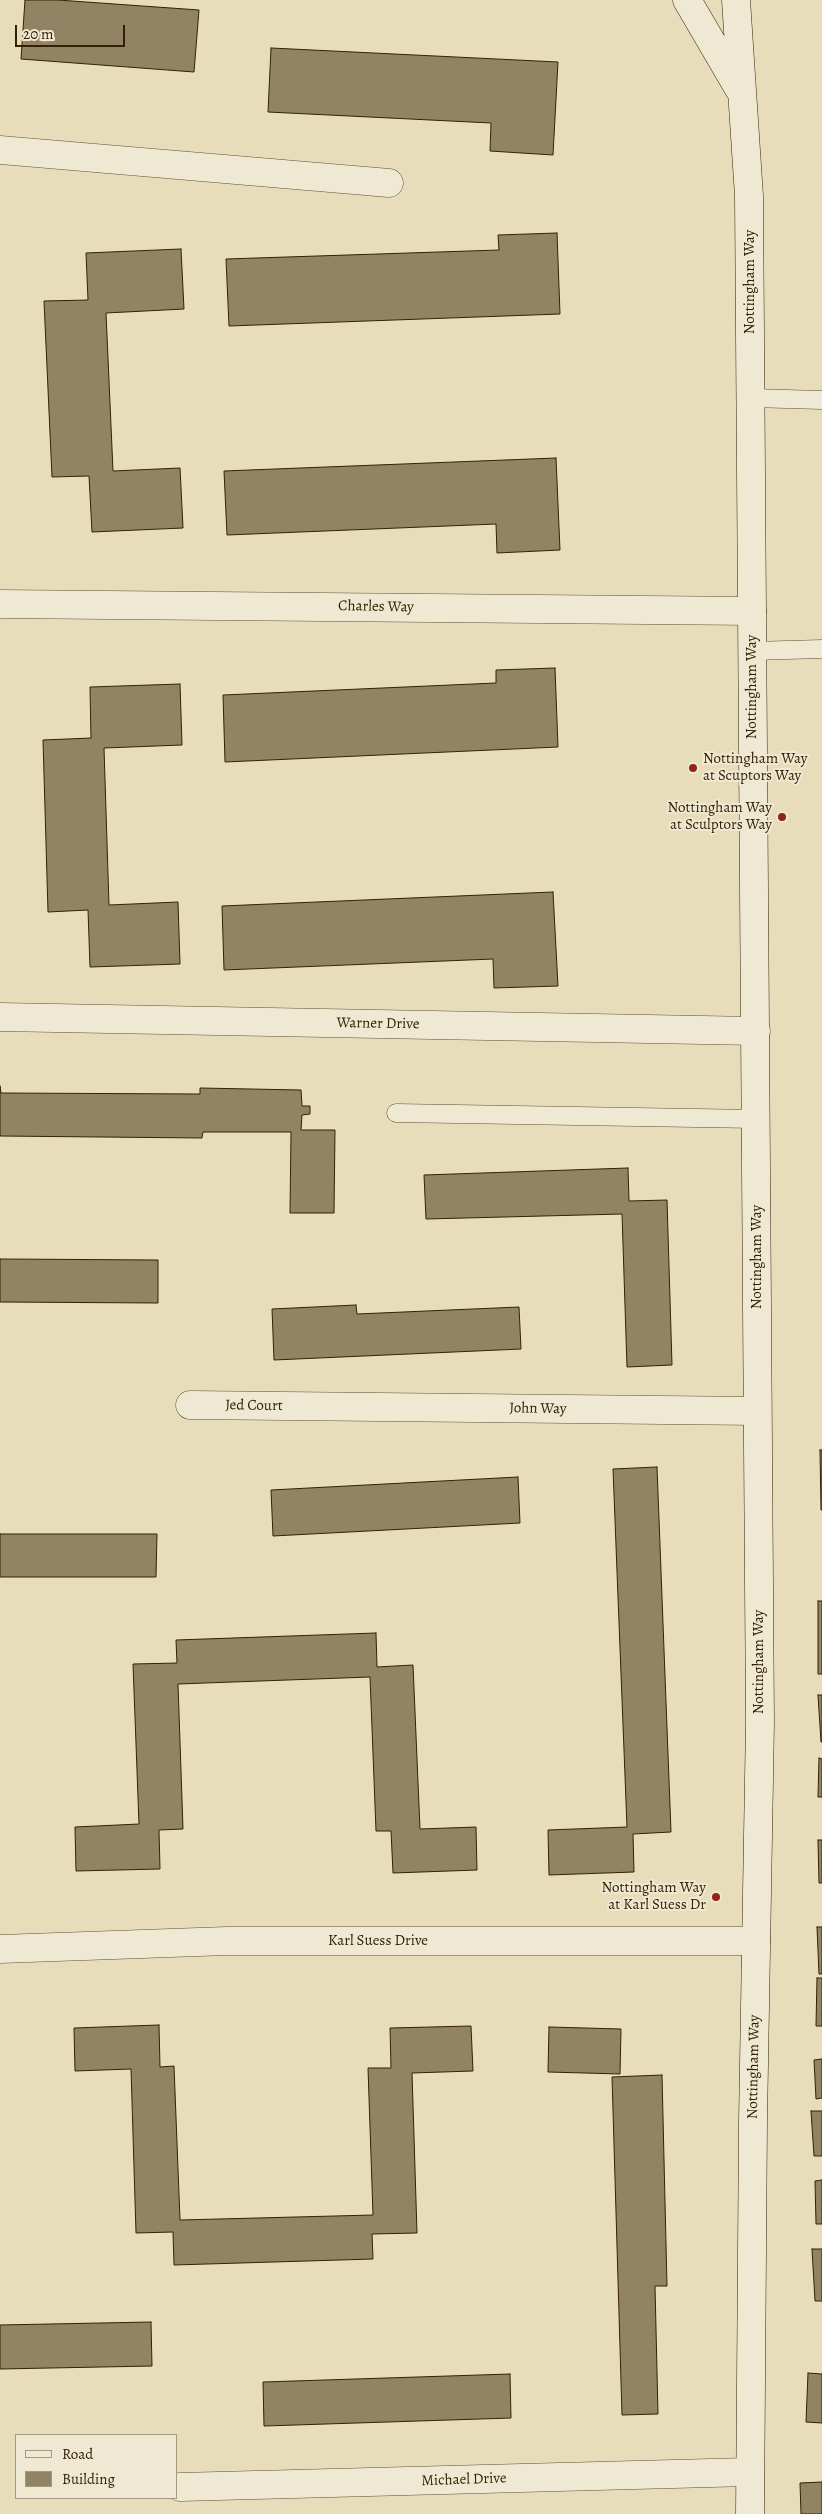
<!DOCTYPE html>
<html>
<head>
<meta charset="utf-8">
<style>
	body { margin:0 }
	#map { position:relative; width:822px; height:2514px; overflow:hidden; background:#e7ddbb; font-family:Alegreya,serif }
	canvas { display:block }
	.legend { position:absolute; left:15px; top:2434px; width:162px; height:65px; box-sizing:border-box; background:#efe9d3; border:1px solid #a49981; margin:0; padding:6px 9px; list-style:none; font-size:15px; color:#342105 }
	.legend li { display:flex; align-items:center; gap:10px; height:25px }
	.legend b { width:25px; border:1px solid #a49981 }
	.scale { position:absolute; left:15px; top:25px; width:110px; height:22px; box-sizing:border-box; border:2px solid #342105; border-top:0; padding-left:6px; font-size:15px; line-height:18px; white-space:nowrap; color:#342105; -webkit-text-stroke:4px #efe9d3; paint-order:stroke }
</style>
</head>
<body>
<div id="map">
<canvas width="822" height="2514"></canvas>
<ul class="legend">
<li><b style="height:6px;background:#efe9d3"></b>Road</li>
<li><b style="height:14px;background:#918364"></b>Building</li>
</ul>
<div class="scale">20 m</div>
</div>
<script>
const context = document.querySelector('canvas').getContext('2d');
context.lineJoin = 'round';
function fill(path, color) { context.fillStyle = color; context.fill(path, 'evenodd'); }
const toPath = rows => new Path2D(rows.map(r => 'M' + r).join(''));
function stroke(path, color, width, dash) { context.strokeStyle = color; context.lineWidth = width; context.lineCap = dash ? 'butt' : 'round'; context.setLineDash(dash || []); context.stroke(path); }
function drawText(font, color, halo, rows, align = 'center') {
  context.font = font + ' Alegreya,serif'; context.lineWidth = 4; context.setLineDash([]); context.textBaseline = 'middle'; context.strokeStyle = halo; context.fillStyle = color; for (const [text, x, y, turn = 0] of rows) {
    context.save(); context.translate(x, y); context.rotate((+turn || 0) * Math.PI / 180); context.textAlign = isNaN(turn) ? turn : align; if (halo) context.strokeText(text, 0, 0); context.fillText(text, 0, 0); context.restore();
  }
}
const building = toPath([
	[25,0,58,0,199,10,194,72,21,59,25,0],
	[271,48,558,62,553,155,490,151,491,123,268,112,271,48],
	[557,233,560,314,229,326,226,259,499,250,498,235,557,233],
	[181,249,184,309,106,313,113,471,180,468,183,528,92,532,89,476,52,477,44,301,88,300,86,253,181,249],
	[556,458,560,550,497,553,496,524,227,535,224,471,556,458],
	[555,668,558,747,225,762,223,695,496,683,496,670,555,668],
	[180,684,182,745,104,748,109,905,178,902,180,964,90,967,88,910,48,912,43,740,91,738,90,687,180,684],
	[553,892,558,986,494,988,493,959,224,970,222,906,553,892],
	[0,1086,1,1093,200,1094,200,1088,301,1090,302,1106,310,1106,310,1114,302,1115,301,1130,335,1130,334,1213,290,1213,291,1132,203,1132,202,1138,0,1136,0,1086],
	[628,1168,629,1201,667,1200,672,1365,627,1367,622,1214,426,1219,424,1175,628,1168],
	[0,1259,158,1260,158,1303,0,1302,0,1259],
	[356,1305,357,1314,519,1307,521,1349,274,1360,272,1309,356,1305],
	[820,1450,822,1450,822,1510,821,1510,820,1450],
	[657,1467,671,1832,633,1834,634,1872,549,1875,548,1830,627,1827,613,1469,657,1467],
	[518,1477,520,1523,273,1536,271,1490,518,1477],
	[0,1534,157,1534,156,1577,0,1577,0,1534],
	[818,1601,822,1601,822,1674,818,1674,818,1601],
	[376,1633,377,1667,413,1665,420,1829,476,1827,477,1870,393,1873,391,1831,376,1831,370,1677,178,1684,183,1829,159,1830,160,1869,76,1871,75,1827,139,1824,133,1664,177,1663,176,1640,376,1633],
	[818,1695,822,1695,822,1742,821,1742,818,1695],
	[819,1758,822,1759,822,1797,818,1797,819,1758],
	[818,1840,822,1840,822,1883,819,1883,818,1840],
	[817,1927,822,1927,822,1974,819,1974,817,1927],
	[817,1978,822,1978,822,2026,816,2026,817,1978],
	[159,2025,160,2067,174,2066,180,2220,373,2215,368,2068,391,2068,390,2028,471,2026,473,2071,412,2073,417,2233,372,2234,373,2259,174,2265,173,2232,136,2233,131,2069,75,2071,74,2028,159,2025],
	[549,2027,621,2029,620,2074,548,2072,549,2027],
	[822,2059,822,2098,816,2099,814,2060,822,2059],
	[662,2075,667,2286,655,2286,658,2414,622,2415,612,2077,662,2075],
	[811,2111,822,2111,822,2156,814,2156,811,2111],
	[822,2180,822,2224,816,2224,815,2181,822,2180],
	[812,2249,822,2249,822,2301,815,2301,812,2249],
	[151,2322,152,2366,0,2369,0,2325,151,2322],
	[808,2373,822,2374,822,2423,806,2422,808,2373],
	[510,2374,511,2418,264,2426,263,2382,510,2374],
	[822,2482,822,2514,801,2514,800,2483,822,2482]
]);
fill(building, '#918364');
stroke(building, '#342105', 1);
const lane = toPath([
	[751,398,822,400],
	[752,651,822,649],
	[396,1113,756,1119]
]);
const street = toPath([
	[0,150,389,183],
	[0,604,752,611],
	[0,1017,756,1031],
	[190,1405,757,1411],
	[0,1949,227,1941,756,1941],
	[180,2487,749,2472]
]);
const secondary = toPath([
	[687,0,739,89],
	[736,0,749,196,760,1722,753,2121,750,2514]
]);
stroke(lane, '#615032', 19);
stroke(street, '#615032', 29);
stroke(secondary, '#342105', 29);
stroke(lane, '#efe9d3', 18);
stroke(street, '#efe9d3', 28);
stroke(secondary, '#efe9d3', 28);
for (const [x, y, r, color] of [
	[693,768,5,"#8f2418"],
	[782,817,5,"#8f2418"],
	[716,1897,5,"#8f2418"]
]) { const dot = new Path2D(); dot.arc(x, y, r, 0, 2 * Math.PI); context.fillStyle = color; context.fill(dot); stroke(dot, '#efe9d3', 2); }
drawText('15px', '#342105', '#efe9d3', [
	["Nottingham Way",750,282,-90],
	["Charles Way",376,607,1],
	["Nottingham Way",752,687,-90],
	["Warner Drive",378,1024,1],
	["Nottingham Way",757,1257,-90],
	["Jed Court",254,1406,1],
	["John Way",538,1409,1],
	["Nottingham Way",759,1662,-90],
	["Karl Suess Drive",378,1941],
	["Nottingham Way",754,2067,-89],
	["Michael Drive",464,2480,-2]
]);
drawText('15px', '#342105', '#efe9d3', [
	["Nottingham Way",703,759,"left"],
	["at Scuptors Way",703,776,"left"],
	["Nottingham Way",772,808],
	["at Sculptors Way",772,825],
	["Nottingham Way",706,1888],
	["at Karl Suess Dr",706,1905]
], 'right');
</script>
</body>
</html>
